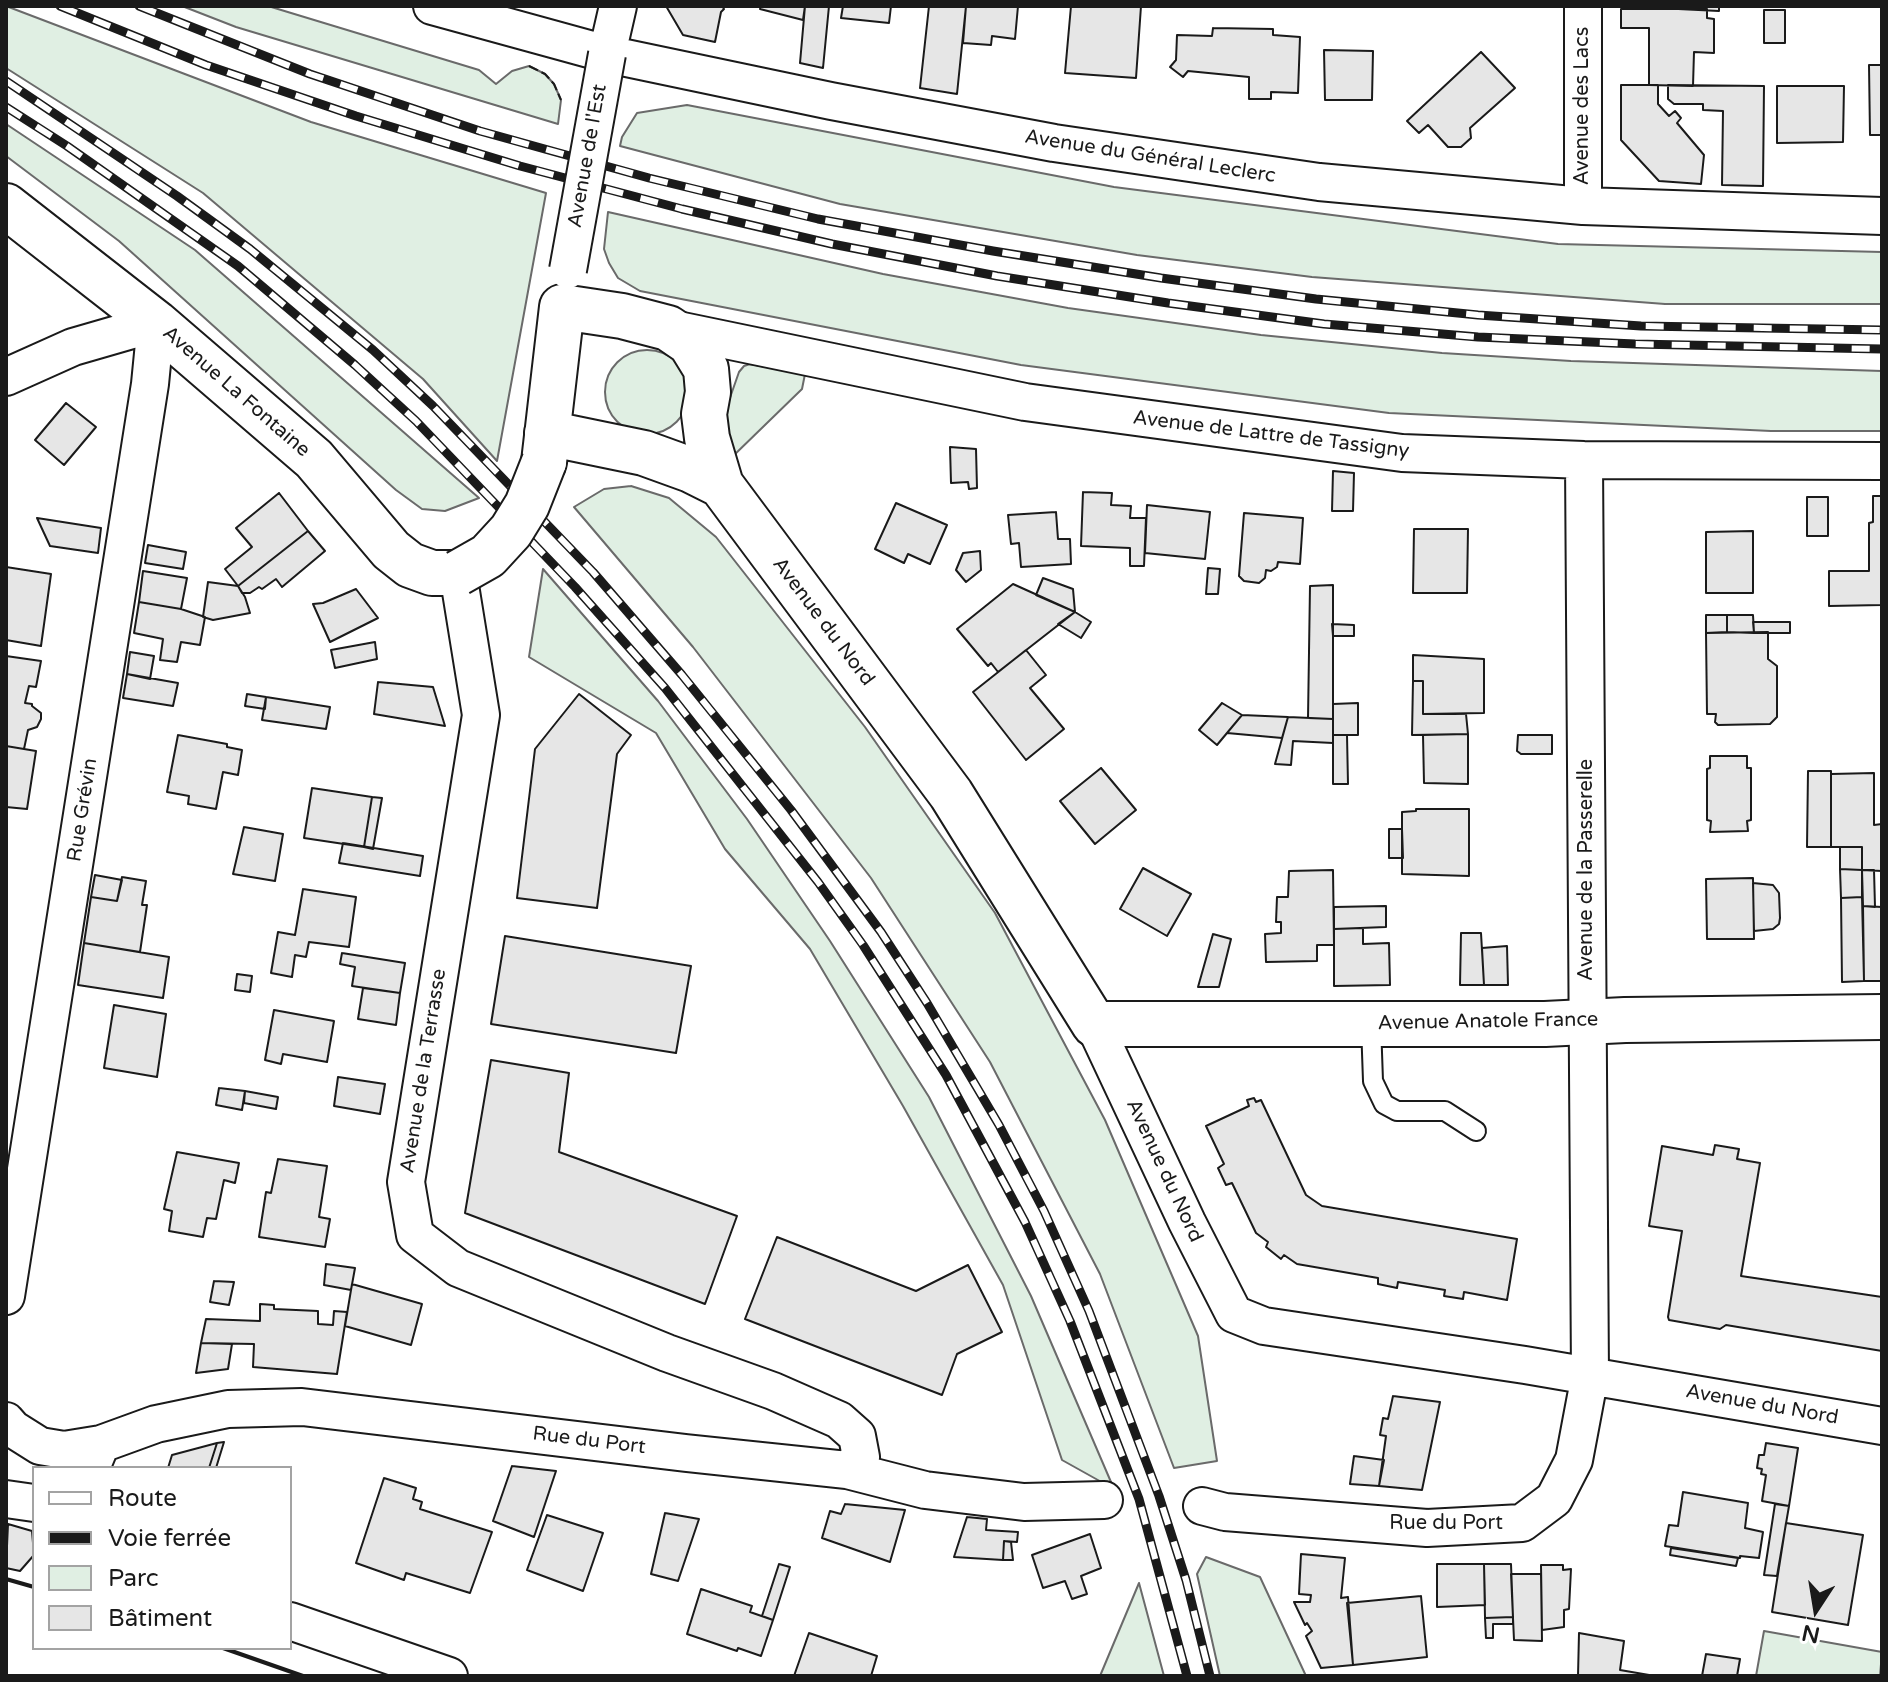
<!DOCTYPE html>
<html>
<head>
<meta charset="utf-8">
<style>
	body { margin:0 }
	#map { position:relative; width:1888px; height:1682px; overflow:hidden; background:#fff; font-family:"Varela Round",sans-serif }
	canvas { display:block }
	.frame { position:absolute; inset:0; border:8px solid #1a1a1a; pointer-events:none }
	.legend { position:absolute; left:32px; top:1466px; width:260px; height:184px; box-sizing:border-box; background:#fff; border:2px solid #a3a3a3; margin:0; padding:10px 14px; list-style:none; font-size:24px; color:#1a1a1a }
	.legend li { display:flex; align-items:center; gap:16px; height:40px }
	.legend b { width:40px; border:2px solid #a3a3a3 }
	.north { position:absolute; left:1776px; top:1570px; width:80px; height:80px; -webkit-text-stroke:6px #fff; paint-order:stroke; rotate:192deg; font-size:22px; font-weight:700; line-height:32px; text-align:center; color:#1a1a1a }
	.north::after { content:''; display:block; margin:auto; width:28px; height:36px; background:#1a1a1a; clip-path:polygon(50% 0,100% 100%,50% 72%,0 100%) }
</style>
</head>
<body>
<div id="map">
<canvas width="1888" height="1682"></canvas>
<div class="frame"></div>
<ul class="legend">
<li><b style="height:10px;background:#fff"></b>Route</li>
<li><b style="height:10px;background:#1a1a1a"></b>Voie ferrée</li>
<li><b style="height:22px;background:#e0efe3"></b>Parc</li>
<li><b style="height:22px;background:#e6e6e6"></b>Bâtiment</li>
</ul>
<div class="north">N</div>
</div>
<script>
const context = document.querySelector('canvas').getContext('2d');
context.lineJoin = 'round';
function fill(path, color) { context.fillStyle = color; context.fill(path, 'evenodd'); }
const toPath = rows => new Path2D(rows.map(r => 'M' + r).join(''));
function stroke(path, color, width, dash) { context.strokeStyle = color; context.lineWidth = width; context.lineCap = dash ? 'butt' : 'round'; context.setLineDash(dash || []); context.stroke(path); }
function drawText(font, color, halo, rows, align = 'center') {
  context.font = font + ' "Varela Round",sans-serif'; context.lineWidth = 6; context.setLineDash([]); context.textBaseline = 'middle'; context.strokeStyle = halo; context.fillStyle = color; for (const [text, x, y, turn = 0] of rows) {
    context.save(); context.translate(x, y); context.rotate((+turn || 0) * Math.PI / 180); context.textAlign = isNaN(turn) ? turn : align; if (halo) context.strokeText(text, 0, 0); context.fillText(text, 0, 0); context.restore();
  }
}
const green = toPath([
	[6,6,311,122,546,193,497,461,423,379,203,193,6,68,6,6],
	[182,6,268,6,479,70,496,84,512,71,529,66,545,74,554,84,561,100,558,124,236,27,182,6],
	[687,105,1114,187,1558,244,1882,252,1882,304,1665,304,1312,277,1137,255,840,204,620,146,622,137,637,113,687,105],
	[6,124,195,250,479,498,445,511,422,509,396,490,119,241,6,156,6,124],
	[608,212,883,274,1068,308,1261,335,1442,353,1571,361,1882,371,1882,431,1771,431,1389,413,1021,365,640,291,618,278,609,263,604,249,608,212],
	'605 392a42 42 0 1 1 84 0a42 42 0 1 1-84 0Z',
	[750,364,805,374,802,389,730,459,719,429,739,372,744,366,750,364],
	[631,486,669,498,716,537,865,727,995,913,1105,1120,1198,1336,1217,1461,1174,1468,1100,1274,990,1062,871,878,693,647,574,507,604,489,631,486],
	[543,569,658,701,747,819,830,941,929,1097,1031,1296,1114,1489,1062,1460,1003,1285,903,1106,810,949,725,849,656,733,529,657,543,569],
	[1206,1557,1260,1577,1306,1676,1220,1676,1197,1574,1206,1557],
	[1139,1583,1164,1676,1100,1676,1139,1583],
	[1764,1631,1882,1652,1880,1676,1756,1676,1764,1631]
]);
fill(green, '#e0efe3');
stroke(green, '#6a6a6a', 2);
const building = toPath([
	[666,6,722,6,724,9,721,12,715,42,683,35,666,6],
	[761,6,805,6,803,20,760,9,761,6],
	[805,6,829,6,823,68,800,63,805,6],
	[843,6,891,6,889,23,841,18,843,6],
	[929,6,966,6,957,94,920,88,929,6],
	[966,6,1018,6,1015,39,992,36,991,45,963,43,966,6],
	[1071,6,1141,6,1136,78,1065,73,1071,6],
	[1678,6,1719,6,1719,11,1678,9,1678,6],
	[1621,9,1707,9,1707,18,1714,19,1714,53,1694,52,1693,86,1649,85,1649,28,1621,28,1621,9],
	[1764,10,1785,10,1785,43,1764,43,1764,10],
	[1213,28,1273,29,1273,35,1300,37,1298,93,1271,92,1271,99,1249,99,1249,77,1188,71,1183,77,1170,67,1176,60,1177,35,1212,36,1213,28],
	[1324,50,1373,51,1372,100,1325,100,1324,50],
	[1481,52,1515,88,1470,128,1471,138,1461,147,1448,147,1428,125,1419,133,1407,121,1481,52],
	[1869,65,1882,65,1882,135,1870,135,1869,65],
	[1621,85,1658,85,1658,104,1669,116,1675,111,1681,118,1677,123,1704,155,1701,184,1659,181,1621,140,1621,85],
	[1668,85,1764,86,1763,186,1722,185,1723,111,1703,110,1703,104,1674,104,1668,99,1668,85],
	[1777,86,1844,86,1843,142,1777,143,1777,86],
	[66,403,96,427,64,465,35,440,66,403],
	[950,447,976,449,977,488,969,489,968,482,951,483,950,447],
	[1333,471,1354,473,1353,511,1332,511,1333,471],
	[1083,492,1112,493,1111,505,1131,506,1130,518,1146,518,1144,566,1130,566,1130,548,1081,546,1083,492],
	[279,493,308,531,238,586,225,569,252,547,236,528,279,493],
	[1873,496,1882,496,1882,605,1829,606,1829,571,1869,571,1869,523,1873,522,1873,496],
	[1807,497,1828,497,1828,536,1807,536,1807,497],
	[896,503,947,525,930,564,908,554,904,563,875,549,896,503],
	[1147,505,1210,512,1205,559,1145,553,1147,505],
	[1056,512,1058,539,1070,539,1071,564,1021,567,1019,543,1011,544,1008,515,1056,512],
	[1244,513,1303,518,1300,564,1278,562,1277,567,1271,571,1266,570,1265,578,1259,583,1244,581,1239,576,1244,513],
	[37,518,101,528,98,553,50,546,37,518],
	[1414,529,1468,529,1467,593,1413,593,1414,529],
	[308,531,325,551,282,587,276,579,262,589,259,587,250,593,242,593,238,586,308,531],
	[1753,531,1753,593,1706,593,1706,532,1753,531],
	[148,545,186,552,183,569,145,563,148,545],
	[980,551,981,570,966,582,956,570,963,553,980,551],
	[6,567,51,574,41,646,6,640,6,567],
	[1208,568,1220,569,1218,594,1206,594,1208,568],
	[143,571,187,578,181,609,139,602,143,571],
	[1043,578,1073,589,1075,612,1036,595,1043,578],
	[208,582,238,586,245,597,250,613,213,620,203,617,208,582],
	[1013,584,1075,612,998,672,991,663,988,666,957,629,1013,584],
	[1333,585,1333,719,1308,718,1310,586,1333,585],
	[356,589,378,618,330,642,313,604,323,603,356,589],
	[139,602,181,609,205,617,200,645,181,642,177,662,160,660,163,639,134,633,139,602],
	[1075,612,1091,622,1081,638,1058,624,1075,612],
	[1706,615,1727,615,1727,632,1706,633,1706,615],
	[1727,615,1753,615,1754,633,1727,632,1727,615],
	[1753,622,1790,622,1790,633,1754,633,1753,622],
	[1332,624,1354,625,1354,636,1333,636,1332,624],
	[1768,632,1768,659,1777,666,1777,717,1770,724,1718,725,1715,722,1716,714,1707,714,1706,633,1768,632],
	[375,642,377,659,335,668,331,650,375,642],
	[1026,650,1046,675,1030,688,1064,729,1026,760,973,692,1026,650],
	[130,652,154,656,150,679,127,674,130,652],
	[1413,655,1484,659,1484,713,1423,714,1423,681,1413,681,1413,655],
	[6,656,41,661,36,687,29,686,25,703,32,704,32,706,41,713,41,719,37,727,28,730,24,749,6,746,6,656],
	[127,674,178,683,173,706,123,698,127,674],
	[1413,681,1423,681,1423,714,1466,714,1468,734,1412,735,1413,681],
	[378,682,433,687,445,726,374,714,378,682],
	[247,694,266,697,265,709,245,706,247,694],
	[579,694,631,735,617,754,597,908,517,898,535,749,579,694],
	[266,697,330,707,326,729,262,720,266,697],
	[1222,703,1242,715,1217,745,1199,730,1222,703],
	[1358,703,1358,735,1333,735,1333,704,1358,703],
	[1242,715,1288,717,1282,738,1227,733,1242,715],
	[1288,717,1333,719,1333,743,1293,741,1291,765,1275,764,1288,717],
	[1468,734,1468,784,1424,783,1423,735,1468,734],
	[178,735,227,744,227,747,242,750,238,775,223,772,216,809,188,804,189,796,167,792,178,735],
	[1333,735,1347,735,1348,784,1333,784,1333,735],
	[1518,735,1552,735,1552,754,1521,754,1517,751,1518,735],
	[6,746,36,751,27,809,6,807,6,746],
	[1710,756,1747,756,1747,768,1751,768,1751,820,1747,821,1748,831,1710,832,1711,821,1707,820,1707,769,1710,768,1710,756],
	[1101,768,1136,810,1095,844,1060,801,1101,768],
	[1808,771,1831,771,1831,847,1807,847,1808,771],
	[1874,773,1874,825,1882,824,1882,871,1862,870,1862,847,1831,847,1831,774,1874,773],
	[312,788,372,797,364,847,304,838,312,788],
	[372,797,382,798,373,849,364,847,372,797],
	[1416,809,1469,809,1469,876,1402,874,1402,812,1416,811,1416,809],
	[244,827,283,834,275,881,233,874,244,827],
	[1389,829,1402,829,1403,858,1389,858,1389,829],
	[343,843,423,856,420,876,339,863,343,843],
	[1840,847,1862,847,1862,870,1840,869,1840,847],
	[1143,868,1191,894,1167,936,1120,909,1143,868],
	[1840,869,1862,870,1862,897,1841,898,1840,869],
	[1333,870,1334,945,1317,945,1317,961,1266,962,1265,934,1281,933,1281,922,1276,922,1277,897,1288,897,1289,871,1333,870],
	[1862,870,1874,870,1875,907,1863,906,1862,870],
	[95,875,122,880,117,901,91,897,95,875],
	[122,877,146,881,142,905,147,905,140,952,84,943,91,897,117,901,122,877],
	[1753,878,1754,939,1707,939,1706,879,1753,878],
	[1753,883,1773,885,1779,893,1780,918,1779,924,1773,929,1754,931,1753,883],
	[303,889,356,897,349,947,309,942,306,957,295,955,292,977,271,973,278,932,295,935,303,889],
	[1862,897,1864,981,1842,982,1841,898,1862,897],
	[1386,906,1386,927,1334,929,1334,907,1386,906],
	[1863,906,1882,907,1882,981,1864,981,1863,906],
	[1363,928,1363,944,1389,943,1390,985,1334,986,1334,929,1363,928],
	[1461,933,1481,933,1484,985,1460,985,1461,933],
	[1213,934,1231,939,1219,987,1198,987,1213,934],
	[505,936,691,966,676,1053,491,1024,505,936],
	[84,943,169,957,163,998,78,985,84,943],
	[1507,946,1508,985,1484,985,1482,948,1507,946],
	[342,953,405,963,400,993,352,986,355,967,340,964,342,953],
	[237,974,252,976,250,992,235,990,237,974],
	[363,988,400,993,396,1025,358,1019,363,988],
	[114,1005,166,1014,157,1077,104,1068,114,1005],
	[274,1010,334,1021,327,1062,283,1054,281,1064,265,1060,274,1010],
	[491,1060,569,1073,559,1152,737,1216,705,1304,465,1213,491,1060],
	[338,1077,385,1084,380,1114,334,1106,338,1077],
	[219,1088,245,1091,242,1110,216,1105,219,1088],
	[245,1091,278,1097,276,1109,244,1103,245,1091],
	[1254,1098,1256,1102,1261,1100,1306,1195,1322,1206,1517,1239,1507,1300,1464,1292,1463,1299,1444,1296,1445,1290,1398,1282,1397,1288,1378,1284,1378,1278,1297,1264,1284,1255,1281,1259,1266,1247,1268,1242,1256,1233,1232,1183,1226,1185,1218,1168,1224,1164,1206,1126,1249,1106,1247,1100,1254,1098],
	[1715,1145,1739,1149,1737,1159,1760,1163,1741,1276,1882,1297,1882,1351,1726,1325,1720,1329,1669,1320,1668,1317,1682,1231,1649,1226,1662,1146,1713,1155,1715,1145],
	[177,1152,239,1163,235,1183,224,1180,216,1219,207,1218,203,1237,169,1231,172,1211,164,1209,177,1152],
	[278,1159,327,1166,319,1217,330,1219,325,1247,259,1237,266,1192,271,1193,278,1159],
	[777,1237,916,1291,968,1265,1002,1332,957,1354,942,1395,745,1319,777,1237],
	[326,1264,355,1268,351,1290,324,1285,326,1264],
	[214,1281,234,1282,229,1305,210,1302,214,1281],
	[352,1284,422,1304,411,1345,345,1326,352,1284],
	[260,1304,274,1305,274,1309,318,1311,318,1324,333,1325,334,1311,347,1312,337,1374,253,1367,254,1344,201,1343,206,1319,260,1321,260,1304],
	[201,1343,232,1344,228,1369,196,1373,201,1343],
	[1393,1396,1440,1402,1422,1490,1379,1486,1386,1436,1380,1435,1383,1418,1388,1419,1393,1396],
	[224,1442,216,1468,209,1468,217,1443,224,1442],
	[217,1443,209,1468,168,1468,172,1455,217,1443],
	[1766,1443,1798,1448,1789,1506,1762,1501,1766,1475,1761,1474,1762,1469,1757,1468,1759,1455,1764,1455,1766,1443],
	[1354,1456,1384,1460,1379,1486,1350,1484,1354,1456],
	[512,1466,556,1471,534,1537,493,1521,512,1466],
	[384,1478,416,1488,413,1499,422,1502,420,1509,492,1532,470,1593,406,1573,404,1580,356,1563,384,1478],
	[1683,1492,1748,1503,1745,1528,1763,1532,1759,1558,1740,1556,1740,1558,1665,1546,1669,1525,1678,1526,1683,1492],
	[845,1504,905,1510,890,1562,822,1538,830,1511,841,1514,845,1504],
	[1775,1504,1789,1506,1777,1576,1764,1575,1775,1504],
	[665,1513,699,1519,678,1581,651,1574,665,1513],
	[547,1515,603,1533,583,1591,527,1570,547,1515],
	[967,1517,987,1519,986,1530,1018,1532,1017,1542,1004,1541,1003,1560,954,1557,967,1517],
	[1786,1523,1863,1535,1848,1625,1772,1612,1786,1523],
	[8,1524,32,1531,34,1555,20,1571,6,1568,8,1524],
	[1090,1534,1101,1568,1081,1576,1087,1594,1072,1599,1065,1581,1043,1588,1032,1555,1090,1534],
	[1004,1541,1011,1542,1013,1560,1003,1560,1004,1541],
	[1671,1548,1738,1558,1736,1566,1670,1555,1671,1548],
	[1301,1554,1345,1558,1341,1598,1348,1597,1353,1665,1321,1668,1306,1636,1312,1631,1307,1623,1305,1625,1294,1602,1310,1602,1311,1595,1299,1594,1301,1554],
	[779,1564,790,1567,773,1620,762,1616,779,1564],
	[1437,1564,1484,1564,1485,1605,1437,1607,1437,1564],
	[1484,1564,1511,1564,1513,1617,1485,1618,1484,1564],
	[1541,1565,1563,1565,1563,1570,1571,1569,1569,1609,1564,1610,1564,1627,1542,1630,1541,1565],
	[1511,1574,1541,1574,1542,1641,1514,1640,1511,1574],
	[701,1589,752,1606,750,1612,773,1620,761,1656,738,1648,737,1651,687,1634,701,1589],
	[1421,1596,1427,1657,1353,1665,1347,1603,1421,1596],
	[1513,1617,1513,1624,1493,1624,1493,1638,1486,1638,1485,1618,1513,1617],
	[809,1633,877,1656,871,1676,794,1676,809,1633],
	[1579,1633,1624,1641,1620,1670,1655,1676,1578,1676,1579,1633],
	[1706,1654,1740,1659,1737,1676,1702,1676,1706,1654]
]);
fill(building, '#e6e6e6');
stroke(building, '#1a1a1a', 2);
const lane = toPath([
	[1371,1024,1373,1081,1384,1104,1397,1111,1445,1111,1476,1131]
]);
const street = toPath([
	[432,6,607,54,831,101,1054,143,1319,182,1583,206,1882,216],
	[1583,6,1583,206],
	[607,54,618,6],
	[668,328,1025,402,1402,453,1584,460,1882,461],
	[6,377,73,347,156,323,150,384,6,1296],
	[458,573,481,715,406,1182,415,1235,458,1268,667,1353,773,1391,839,1420,857,1436,861,1457,847,1470],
	[1094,1024,1187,1222,1234,1314,1264,1326,1525,1365,1882,1426],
	[6,1421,13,1429,40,1446,64,1450,101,1444],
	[91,1468,101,1444,156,1424,228,1409,302,1407,686,1453,847,1470,925,1490,1024,1502,1104,1500],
	[6,1499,34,1503],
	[1202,1506,1225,1512,1427,1528,1522,1523,1554,1499,1574,1460,1590,1375,1584,460],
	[290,1621,449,1676]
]);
const secondary = toPath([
	[6,206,156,323,314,459,391,550,410,565,432,573,458,573],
	[547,433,644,453,691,470,721,485],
	[544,462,562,307,622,316,668,328,690,343,706,369,708,392,704,414,707,438,721,485,951,794,1094,1024,1545,1024,1625,1020,1882,1017]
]);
stroke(lane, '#1a1a1a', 22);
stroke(street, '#1a1a1a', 40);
stroke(secondary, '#1a1a1a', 48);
stroke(lane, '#fff', 18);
stroke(street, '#fff', 36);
stroke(secondary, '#fff', 44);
const rail = toPath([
	[60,6,206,65,356,116,520,166,682,209,832,244,997,276,1168,303,1324,324,1478,337,1635,344,1882,349],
	[139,6,310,74,480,131,649,178,818,219,993,251,1161,278,1316,299,1478,315,1641,326,1882,330],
	[6,81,177,196,250,249,373,350,433,406,593,572,682,675,791,810,881,932,927,1003,999,1125,1044,1211,1089,1311,1159,1496,1186,1580,1210,1676],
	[6,107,67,146,238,266,355,365,416,421,575,587,665,688,818,882,863,945,946,1075,1025,1222,1070,1321,1139,1499,1187,1676]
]);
stroke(rail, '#1a1a1a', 9);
stroke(rail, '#fff', 6, [18]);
const streetBridge = toPath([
	[568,270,607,54]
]);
const secondaryBridge = toPath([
	[458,573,488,556,511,531,527,505,544,462]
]);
stroke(streetBridge, '#1a1a1a', 40, []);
stroke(secondaryBridge, '#1a1a1a', 48, []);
stroke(streetBridge, '#fff', 36);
stroke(secondaryBridge, '#fff', 44);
stroke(toPath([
	[529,66,545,74,554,84,561,100]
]), '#1a1a1a', 2, [10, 4]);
stroke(toPath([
	[6,1579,34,1587],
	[223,1648,303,1676]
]), '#1a1a1a', 4);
drawText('20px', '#1a1a1a', '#fff', [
	["Avenue des Lacs",1583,106,-90],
	["Avenue de l'Est",588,156,-80],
	["Avenue du Général Leclerc",1150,157,9],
	["Avenue La Fontaine",236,392,41],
	["Avenue de Lattre de Tassigny",1271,435,7],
	["Avenue du Nord",823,622,53],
	["Rue Grévin",83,810,-81],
	["Avenue de la Passerelle",1587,870,-90],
	["Avenue Anatole France",1488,1022,-1],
	["Avenue de la Terrasse",424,1071,-81],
	["Avenue du Nord",1164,1171,65],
	["Avenue du Nord",1762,1405,10],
	["Rue du Port",589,1441,7],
	["Rue du Port",1446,1524]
]);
</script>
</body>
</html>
